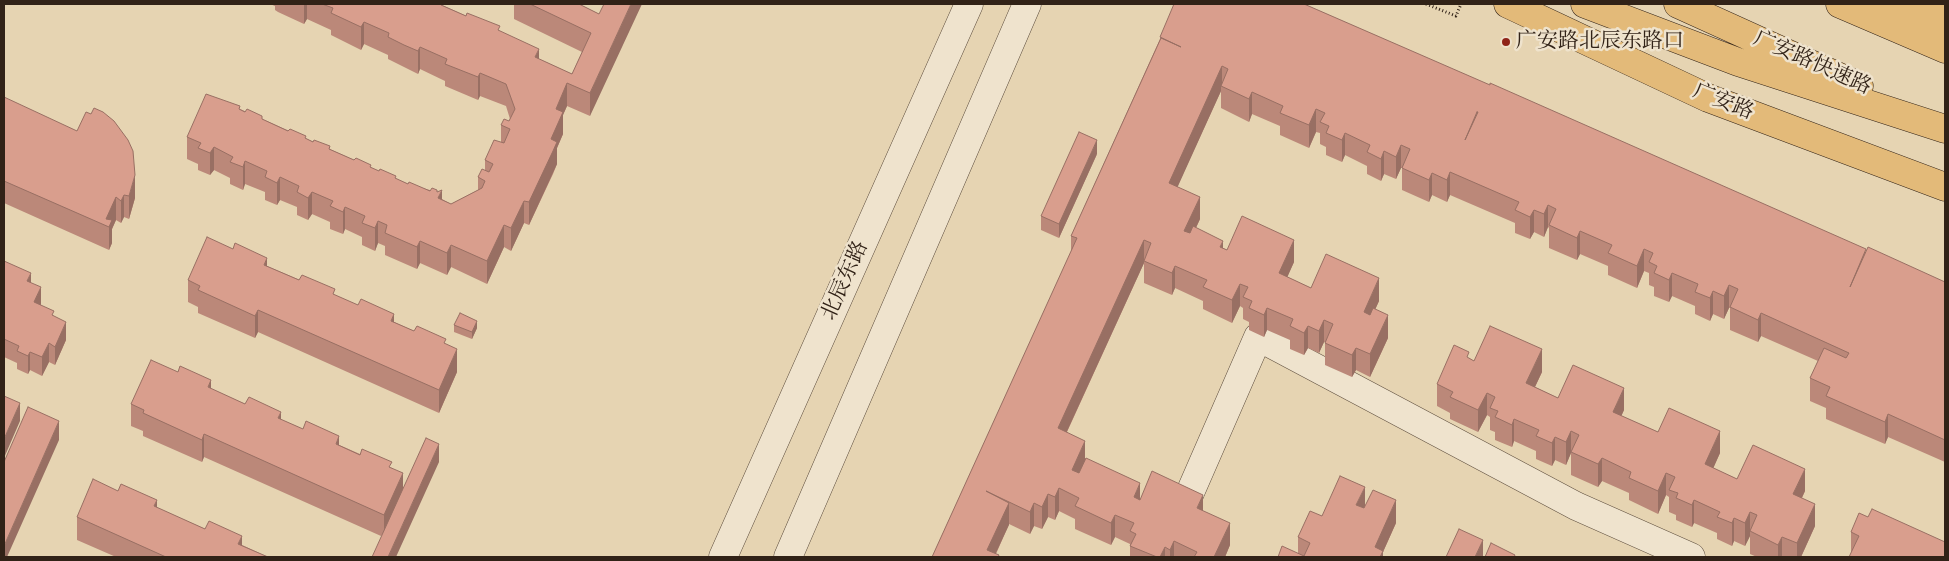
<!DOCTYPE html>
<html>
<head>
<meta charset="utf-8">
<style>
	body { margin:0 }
	#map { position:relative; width:1949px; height:561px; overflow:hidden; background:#e6d4b2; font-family:"IM FELL Double Pica",serif }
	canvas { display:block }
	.frame { position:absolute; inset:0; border:5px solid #312217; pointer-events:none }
</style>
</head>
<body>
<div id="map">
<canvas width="1949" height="561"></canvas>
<div class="frame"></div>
</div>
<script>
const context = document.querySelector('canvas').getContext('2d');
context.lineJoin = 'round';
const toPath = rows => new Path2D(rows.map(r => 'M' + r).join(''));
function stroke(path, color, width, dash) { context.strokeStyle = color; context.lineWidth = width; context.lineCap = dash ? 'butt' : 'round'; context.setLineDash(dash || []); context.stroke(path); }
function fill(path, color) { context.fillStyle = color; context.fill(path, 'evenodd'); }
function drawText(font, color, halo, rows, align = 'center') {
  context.font = font + ' "IM FELL Double Pica","Noto Serif SC",serif'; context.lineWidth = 5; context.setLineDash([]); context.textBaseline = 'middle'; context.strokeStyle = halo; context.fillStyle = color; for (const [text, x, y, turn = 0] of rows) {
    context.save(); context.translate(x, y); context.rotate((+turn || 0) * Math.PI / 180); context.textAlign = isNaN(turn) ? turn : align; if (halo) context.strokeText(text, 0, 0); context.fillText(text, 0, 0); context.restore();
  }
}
const minor = toPath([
	[723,557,969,4],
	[788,557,1027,4],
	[1162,557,1258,337,1576,506,1691,557]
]);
const major = toPath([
	[1508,4,1708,98,1945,187],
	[1937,4,1945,7]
]);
const highway = toPath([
	[1585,4,1738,62,1945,129],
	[1678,4,1859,86],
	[1840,4,1945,49],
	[1884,4,1945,24]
]);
stroke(minor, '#5e4e3e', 29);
stroke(major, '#312217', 29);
stroke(highway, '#312217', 29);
stroke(toPath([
	[1426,4,1456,16,1461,4]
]), '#312217', 3, [1, 2.5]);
stroke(minor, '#efe3cd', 28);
stroke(major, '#e3ba79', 28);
stroke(highway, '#e3ba79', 28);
fill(toPath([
	[270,4,442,4,442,5,500,31,539,59,572,74,582,52,514,19,514,4,579,4,599,14,590,116,567,106,563,115,563,134,557,148,557,164,553,174,529,225,524,223,511,251,504,247,487,284,451,267,447,275,420,263,417,269,385,255,385,246,378,243,375,251,362,245,362,237,345,229,343,234,330,229,330,222,312,214,308,220,297,215,297,207,280,200,277,205,265,200,265,192,245,184,243,190,230,184,230,178,214,170,210,175,198,170,198,164,187,159,187,137,240,109,408,184,437,192,442,199,451,204,478,190,478,177,485,170,485,160,501,142,501,125,509,121,510,119,506,106,480,96,478,100,445,86,445,81,420,69,418,74,388,59,388,55,364,44,361,50,331,35,331,30,307,19,304,24,278,12,275,10,275,6],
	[1304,4,1866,252,1945,282,1945,462,1888,437,1885,444,1826,419,1826,408,1810,401,1810,378,1818,361,1761,336,1758,342,1730,330,1730,308,1729,308,1724,319,1713,314,1710,321,1695,314,1695,306,1672,296,1669,302,1654,296,1654,287,1649,285,1649,273,1644,271,1637,288,1608,275,1608,266,1580,254,1577,260,1549,248,1549,228,1548,227,1544,237,1534,232,1530,239,1515,233,1515,223,1450,195,1447,202,1432,195,1429,202,1402,190,1402,168,1401,168,1396,179,1384,174,1381,181,1367,174,1367,166,1345,155,1342,162,1326,155,1326,147,1320,144,1320,133,1316,132,1309,148,1280,135,1280,126,1252,114,1249,122,1221,108,1221,91,1177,187,1200,219,1196,228,1223,248,1227,250,1294,262,1287,277,1311,288,1379,301,1375,309,1388,338,1370,377,1356,370,1352,377,1325,365,1325,342,1324,342,1319,353,1308,348,1304,355,1290,349,1290,340,1267,330,1264,337,1249,330,1249,322,1243,319,1243,308,1240,306,1232,323,1203,309,1203,301,1175,288,1172,295,1144,283,1144,263,1067,432,1085,458,1140,499,1203,511,1230,545,1225,557,1130,557,1130,544,1115,537,1111,545,1075,529,1075,519,1059,511,1055,520,1048,517,1042,529,1034,526,1030,534,1009,524,996,554,999,557,932,557,1071,252,1071,236,1160,39,1160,37],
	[4,97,135,198,129,219,124,217,121,223,116,220,112,229,112,243,109,250,4,203],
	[1097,154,1059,238,1041,230,1041,216],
	[4,261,31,283,41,305,54,316,66,340,55,365,49,362,42,376,30,370,28,374,17,369,17,363,4,357],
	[267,266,335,295,414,331,446,344,457,372,439,413,258,332,255,338,198,313,198,307,188,302,188,280],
	[454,325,477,328,472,339,454,332],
	[1469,358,1474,361,1542,372,1535,387,1558,398,1624,410,1621,416,1658,432,1720,453,1713,468,1737,479,1805,491,1802,498,1815,526,1801,557,1757,557,1750,554,1750,536,1745,546,1734,541,1732,546,1717,539,1717,533,1694,523,1692,527,1676,520,1676,515,1669,512,1669,497,1666,495,1658,514,1629,500,1629,493,1602,481,1598,487,1571,475,1571,453,1566,465,1555,460,1552,466,1536,459,1536,451,1514,441,1512,447,1495,440,1495,432,1490,430,1490,417,1487,415,1478,432,1450,419,1450,413,1437,406,1437,384],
	[178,372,211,389,392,468,403,489,439,462,381,536,204,457,202,462,143,436,143,431,131,426,131,404],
	[1365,507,1396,523,1383,552,1383,557,1278,557,1298,553,1298,537,1322,516],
	[157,508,242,545,268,557,116,557,77,540,77,517],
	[1868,517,1851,554,1851,532]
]), '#bb8879');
fill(toPath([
	[304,4,307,4,307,19,304,24],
	[631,4,642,4,590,116,590,93],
	[364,22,364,44,361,50,361,27],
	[420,47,420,69,418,74,418,51],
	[539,49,539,71,535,57],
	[1222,66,1222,86,1221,86,1221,91,1169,206,1169,183],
	[480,73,480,96,478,100,478,77],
	[567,83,567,106,563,115,563,134,557,148,557,164,529,225,529,202,551,139,556,109],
	[1252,92,1252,114,1249,122,1249,99],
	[1316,109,1316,132,1309,148,1309,125],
	[1345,133,1345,155,1342,162,1342,140],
	[1097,140,1097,154,1059,238,1059,224],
	[1401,145,1401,168,1396,179,1396,157],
	[214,147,214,170,210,175,210,153],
	[1384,151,1384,174,1381,181,1381,159],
	[245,161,245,184,243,190,243,167],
	[1450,172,1450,195,1447,202,1447,180],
	[1432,173,1432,195,1429,202,1429,180],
	[135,175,135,198,129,219,129,196],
	[280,177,280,200,277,205,277,183],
	[442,190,442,213,438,198],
	[312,192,312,214,308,220,308,198],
	[124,195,124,217,121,223,121,201],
	[116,197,116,220,112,229,112,243,109,250,109,227,106,219],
	[1200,197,1200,219,1184,253,1184,231],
	[524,201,524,223,511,251,511,228],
	[1548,205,1548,227,1544,237,1544,214],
	[345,207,345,229,343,234,343,212],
	[1534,210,1534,232,1530,239,1530,217],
	[378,221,378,243,375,251,375,228],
	[504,225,504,247,487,284,487,261],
	[1580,231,1580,254,1577,260,1577,238],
	[1144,240,1144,263,1058,451,1058,428],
	[1294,240,1294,262,1279,296,1279,273],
	[420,241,420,263,417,269,417,247],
	[1223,241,1223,263,1220,247],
	[451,245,451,267,447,275,447,253],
	[1644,249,1644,271,1637,288,1637,266],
	[267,258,267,280,264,265],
	[1175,266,1175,288,1172,295,1172,273],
	[31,273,31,292,27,281],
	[1672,273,1672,296,1669,302,1669,280],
	[1379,278,1379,301,1364,335,1364,312],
	[1240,284,1240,306,1232,323,1232,300],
	[1729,285,1729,308,1724,319,1724,296],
	[41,287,41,306,34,302],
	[1713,291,1713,314,1710,321,1710,298],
	[1267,308,1267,330,1264,337,1264,315],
	[258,310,258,332,255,338,255,316],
	[1761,313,1761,336,1758,342,1758,320],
	[394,314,394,337,391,321],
	[1388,315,1388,338,1370,377,1370,354],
	[1324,320,1324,342,1319,353,1319,331],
	[477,321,477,328,472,339,472,332],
	[66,322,66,340,55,365,55,347],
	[1308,326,1308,348,1304,355,1304,333],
	[49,343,49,362,42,376,42,357],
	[1356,348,1356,370,1352,377,1352,355],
	[457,349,457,372,439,413,439,390],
	[1542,349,1542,372,1526,406,1526,383],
	[30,352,30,370,28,374,28,356],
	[211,380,211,403,208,387],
	[1624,388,1624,410,1613,435,1613,412],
	[1487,393,1487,415,1478,432,1478,410],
	[20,403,20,421,4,458,4,439],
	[281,412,281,434,278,418],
	[1888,414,1888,437,1885,444,1885,422],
	[1514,419,1514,441,1512,447,1512,425],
	[59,421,59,440,7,557,4,557,4,546],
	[1571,431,1571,453,1566,465,1566,442],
	[1720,431,1720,453,1705,487,1705,464],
	[204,434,204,457,202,462,202,440],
	[339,436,339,458,336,444],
	[1555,437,1555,460,1552,466,1552,443],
	[1085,441,1085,464,1072,492,1072,470],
	[439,444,439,462,396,557,388,557],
	[1602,458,1602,481,1598,487,1598,464],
	[1805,469,1805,491,1793,516,1793,494],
	[403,473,403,496,384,537,384,515],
	[1666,473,1666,495,1658,514,1658,491],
	[1140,483,1140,505,1134,497],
	[1365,487,1365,509,1356,505],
	[1059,488,1059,511,1055,520,1055,497],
	[1048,494,1048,517,1042,529,1042,507],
	[1203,495,1203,517,1197,508],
	[157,500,157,522,154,506],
	[1396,500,1396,523,1383,552,1383,557,1375,557,1375,547],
	[1694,500,1694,523,1692,527,1692,505],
	[1009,503,1009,525,994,557,987,550],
	[1034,503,1034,526,1030,534,1030,512],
	[1815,504,1815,526,1801,557,1797,557,1797,543],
	[1750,512,1750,536,1745,546,1745,523],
	[1115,515,1115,537,1111,545,1111,523],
	[1734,518,1734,541,1732,546,1732,523],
	[1230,523,1230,545,1225,557,1214,557],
	[242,536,242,557,238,544],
	[1782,537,1782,557,1778,557,1778,545],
	[1483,540,1483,557,1475,557],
	[1174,541,1174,557,1170,557,1170,550],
	[1165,547,1165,557,1160,557]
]), '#986f63');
const building = toPath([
	[322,4,441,4,441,5,466,16,467,13,500,26,498,30,539,49,535,57,572,74,591,33,530,4,579,4,599,14,604,4,631,4,590,93,567,83,556,109,563,112,551,139,557,142,553,151,529,202,524,201,511,228,504,225,487,261,451,245,447,253,420,241,417,247,385,233,387,225,378,221,375,228,362,223,365,216,345,207,343,212,330,206,333,201,312,192,308,198,297,192,299,186,280,177,277,183,265,177,267,171,245,161,243,167,230,162,233,157,214,147,210,153,198,148,201,143,187,137,206,94,240,106,239,109,245,112,247,109,262,116,262,119,288,131,290,129,306,136,305,138,313,142,314,140,330,146,329,149,354,160,356,158,371,165,370,167,379,171,380,169,396,176,395,178,408,184,409,182,430,191,432,188,437,190,437,192,442,190,438,198,451,204,482,188,485,181,478,177,482,169,489,172,493,164,485,160,494,140,504,143,510,129,501,125,504,119,509,121,515,109,506,84,480,73,478,77,445,64,447,59,420,47,418,51,404,45,388,37,389,33,364,22,361,27,331,13,333,8,322,4],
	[1174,4,1304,4,1490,85,1490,83,1866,249,1850,287,1868,247,1945,282,1945,440,1888,414,1885,422,1826,396,1830,387,1810,378,1824,348,1846,358,1849,353,1761,313,1758,320,1730,307,1738,289,1729,285,1724,296,1713,291,1710,298,1695,292,1698,284,1672,273,1669,280,1654,273,1657,266,1649,262,1653,253,1644,249,1637,266,1608,253,1612,245,1580,231,1577,238,1549,225,1556,209,1548,205,1544,214,1534,210,1530,217,1515,210,1519,202,1450,172,1447,180,1432,173,1429,180,1402,168,1410,149,1401,145,1396,157,1384,151,1381,159,1367,152,1370,145,1345,133,1342,140,1326,133,1329,126,1320,122,1325,113,1316,109,1309,125,1280,113,1283,106,1252,92,1249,99,1221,86,1228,69,1222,66,1169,183,1200,197,1184,231,1190,233,1193,226,1223,241,1220,247,1227,250,1242,216,1294,240,1279,273,1311,288,1326,254,1379,278,1364,312,1370,315,1373,308,1388,315,1370,354,1356,348,1352,355,1325,343,1333,324,1324,320,1319,331,1308,326,1304,333,1290,326,1293,319,1267,308,1264,315,1249,308,1252,301,1243,297,1248,287,1240,284,1232,300,1203,287,1207,280,1175,266,1172,273,1144,261,1151,243,1144,240,1058,428,1085,441,1072,470,1079,473,1086,458,1140,483,1134,497,1140,500,1152,471,1203,495,1197,508,1230,523,1214,557,1194,557,1197,552,1174,541,1170,550,1165,547,1160,557,1157,557,1130,546,1136,534,1130,531,1134,523,1115,515,1111,523,1075,506,1079,498,1059,488,1055,497,1048,494,1042,507,1034,503,1030,512,986,491,1009,503,987,550,999,555,998,557,932,557,1077,238,1071,236,1161,38,1181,47,1160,37,1174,4],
	[1477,112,1478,112,1465,140,1477,112],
	[4,97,77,131,86,112,91,114,94,108,103,112,114,121,128,140,133,151,135,175,129,196,124,195,121,201,116,197,106,219,112,220,109,227,4,181,4,97],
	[1079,132,1097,140,1059,224,1041,216,1079,132],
	[207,237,233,249,235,243,267,258,264,265,299,280,302,275,335,289,333,294,358,305,361,299,394,314,391,321,414,331,417,326,446,339,444,343,457,349,439,390,258,310,255,316,198,290,200,286,188,280,207,237],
	[4,261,31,273,27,281,41,287,34,302,54,311,52,315,66,322,55,347,49,343,42,357,30,352,28,356,17,351,19,346,4,339,4,261],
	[460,313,477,321,472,332,454,325,460,313],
	[1490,326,1542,349,1526,383,1558,398,1573,365,1624,388,1613,412,1658,432,1669,408,1720,431,1705,464,1737,479,1753,445,1805,469,1793,494,1815,504,1797,543,1782,537,1778,545,1750,531,1757,515,1750,512,1745,523,1734,518,1732,523,1717,517,1720,512,1694,500,1692,505,1676,498,1678,493,1669,490,1675,477,1666,473,1658,491,1629,478,1631,472,1602,458,1598,464,1571,452,1579,435,1571,431,1566,442,1555,437,1552,443,1536,436,1539,430,1514,419,1512,425,1495,417,1498,411,1490,408,1495,397,1487,393,1478,410,1450,397,1453,392,1437,384,1454,345,1469,352,1467,357,1474,361,1490,326],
	[151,360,178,372,180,366,211,380,208,387,245,404,249,397,281,412,278,418,303,429,306,421,339,436,336,444,360,455,362,449,392,462,389,467,403,473,384,515,204,434,202,440,143,413,144,410,131,404,151,360],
	[4,396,20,403,4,439,4,396],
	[28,407,59,421,4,546,4,462,28,407],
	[426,438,439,444,388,557,372,557,426,438],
	[1340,476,1365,487,1356,505,1364,508,1373,490,1396,500,1375,547,1383,551,1380,557,1278,557,1282,546,1304,556,1310,543,1298,537,1310,511,1322,516,1340,476],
	[93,479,118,491,121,484,157,500,154,506,205,529,209,521,242,536,238,544,268,557,166,557,77,517,93,479],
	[1872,509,1945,542,1945,557,1849,557,1859,536,1851,532,1859,513,1868,517,1872,509],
	[1459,529,1483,540,1475,557,1476,557,1446,557,1459,529],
	[1491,543,1515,555,1514,557,1485,557,1491,543]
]);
fill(building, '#d99e8d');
stroke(building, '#986f63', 1);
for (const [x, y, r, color] of [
	[1506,42,5,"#8f2418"]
]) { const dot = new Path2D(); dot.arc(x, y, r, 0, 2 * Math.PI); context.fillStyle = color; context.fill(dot); stroke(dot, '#efe3cd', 2); }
drawText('21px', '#312217', '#efe3cd', [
	["广安路北辰东路口",1516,42]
], 'left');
drawText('21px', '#312217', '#efe3cd', [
	["广安路快速路",1812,64,24],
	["广安路",1723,103,22],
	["北辰东路",846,281,-66]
]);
</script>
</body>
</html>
